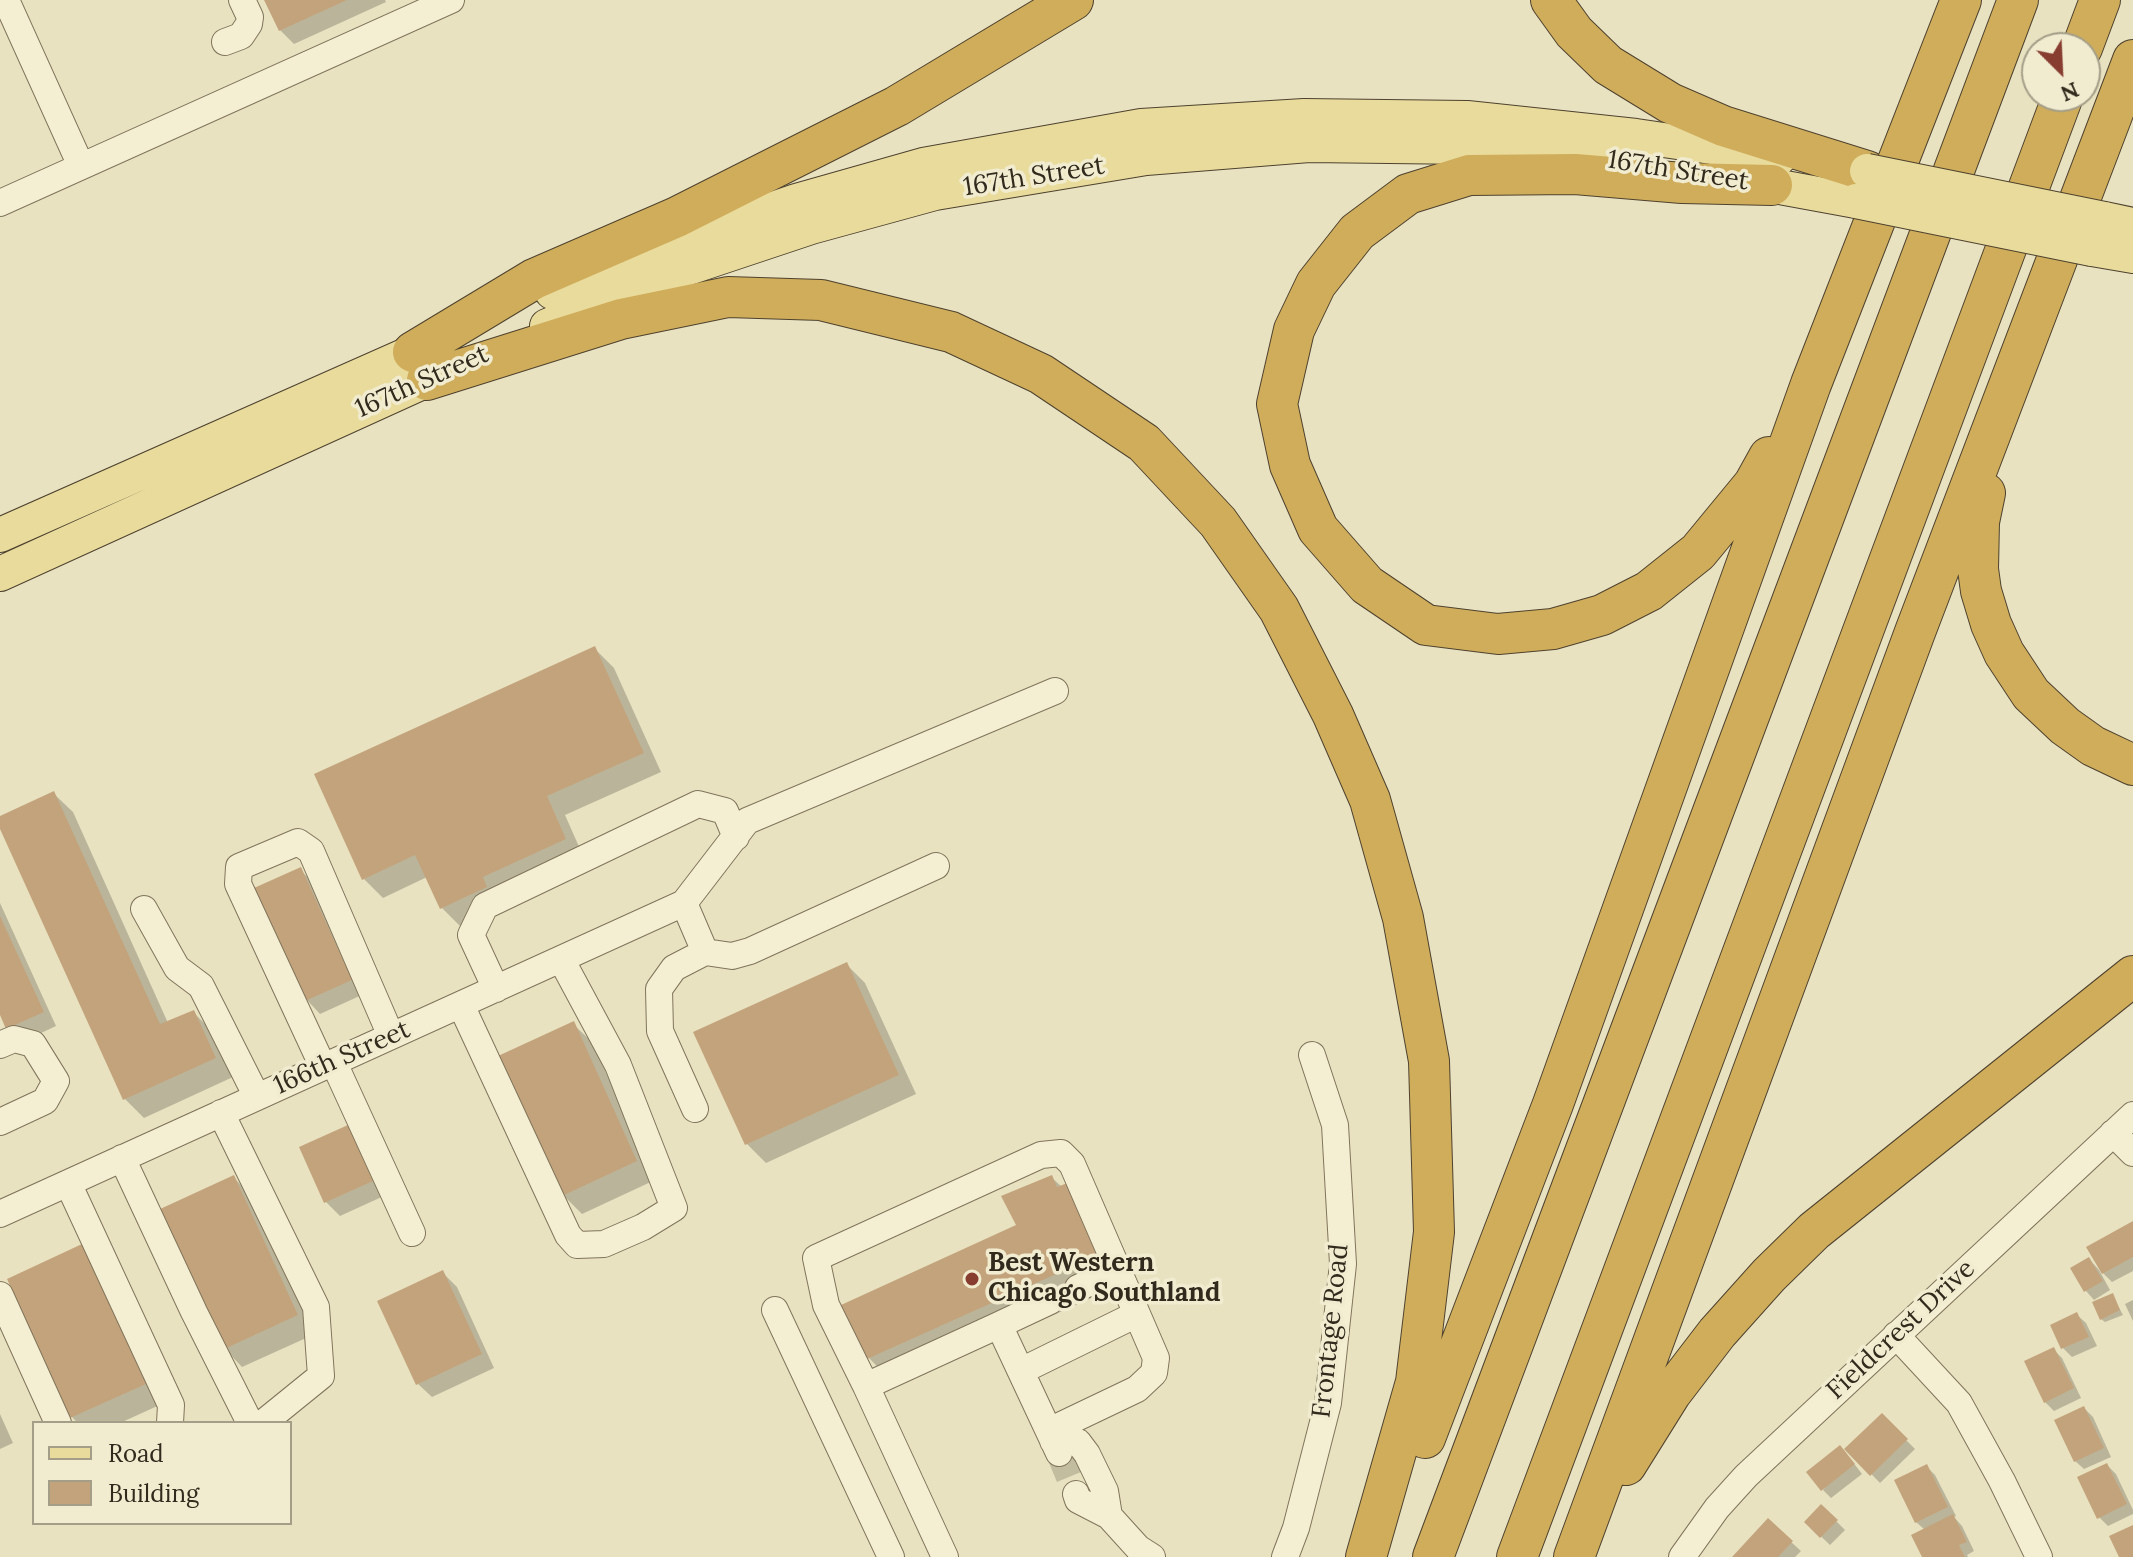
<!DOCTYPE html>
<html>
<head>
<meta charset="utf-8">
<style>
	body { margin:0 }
	#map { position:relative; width:2133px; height:1557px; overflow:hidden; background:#e8e2c1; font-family:Lora,serif }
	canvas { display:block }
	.legend { position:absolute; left:32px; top:1421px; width:260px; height:104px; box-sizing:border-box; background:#f1ecd0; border:2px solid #a49e88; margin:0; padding:10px 14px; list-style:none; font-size:24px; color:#312a1d }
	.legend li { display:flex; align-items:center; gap:16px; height:40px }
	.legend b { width:40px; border:2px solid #a49e88 }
	.north { position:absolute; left:2021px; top:32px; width:80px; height:80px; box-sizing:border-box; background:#f1ecd0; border:2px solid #a49e88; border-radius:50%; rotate:156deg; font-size:22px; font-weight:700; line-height:32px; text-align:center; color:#312a1d }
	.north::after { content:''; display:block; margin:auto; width:28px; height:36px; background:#883d31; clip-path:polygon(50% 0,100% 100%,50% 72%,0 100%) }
</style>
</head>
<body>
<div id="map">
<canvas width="2133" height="1557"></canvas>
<ul class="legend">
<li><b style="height:10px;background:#e8db9c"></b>Road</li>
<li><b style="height:22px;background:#c3a37b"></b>Building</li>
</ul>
<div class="north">N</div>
</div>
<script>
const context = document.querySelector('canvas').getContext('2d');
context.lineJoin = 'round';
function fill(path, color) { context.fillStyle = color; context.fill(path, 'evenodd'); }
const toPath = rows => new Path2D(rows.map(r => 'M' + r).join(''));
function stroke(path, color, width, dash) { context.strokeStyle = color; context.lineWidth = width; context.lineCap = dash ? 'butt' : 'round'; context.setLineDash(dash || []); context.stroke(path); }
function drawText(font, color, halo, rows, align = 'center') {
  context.font = font + ' Lora,serif'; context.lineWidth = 7; context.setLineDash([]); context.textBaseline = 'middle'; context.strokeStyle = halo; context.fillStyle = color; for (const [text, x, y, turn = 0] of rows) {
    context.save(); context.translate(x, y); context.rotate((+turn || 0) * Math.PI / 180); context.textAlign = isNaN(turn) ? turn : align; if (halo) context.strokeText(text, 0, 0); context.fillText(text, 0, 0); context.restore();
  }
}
fill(toPath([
	[267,0,385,0,386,2,294,44,280,30],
	[595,649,614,668,661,772,565,815,584,858,505,906,460,926,441,907,427,877,383,898,364,879],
	[54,794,73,812,168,1023,193,1012,212,1031,233,1077,144,1118,125,1099,0,824,0,818],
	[300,870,314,883,364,994,320,1014,307,1000],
	[0,903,56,1026,22,1042,8,1028,0,1010],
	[846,964,865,983,916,1094,766,1163,747,1144,696,1033],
	[573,1024,592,1042,655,1180,582,1214,563,1195],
	[347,1127,361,1141,386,1195,340,1216,326,1202],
	[233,1177,252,1196,315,1334,242,1367,224,1348],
	[1051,1177,1062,1187,1129,1281,896,1386,869,1358,844,1306,1019,1226],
	[2133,1225,2133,1271,2112,1282,2102,1272],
	[82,1246,101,1265,164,1403,120,1423,78,1423,72,1417,9,1280],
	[2089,1259,2099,1270,2110,1290,2094,1300,2086,1291],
	[443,1273,457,1287,494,1368,432,1397,418,1384],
	[2112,1295,2123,1315,2105,1322,2101,1319],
	[2133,1300,2133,1321,2125,1304],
	[2077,1315,2086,1323,2097,1346,2072,1357,2063,1348,2053,1326],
	[2053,1349,2062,1358,2081,1398,2054,1411,2045,1402],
	[2084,1408,2093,1417,2111,1457,2084,1469,2075,1461],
	[0,1414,13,1443,0,1449],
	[1882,1416,1915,1449,1880,1483,1847,1449],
	[1849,1457,1862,1474,1831,1498,1823,1490],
	[2107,1465,2116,1474,2133,1510,2133,1514,2108,1526,2099,1517],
	[1926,1466,1935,1475,1956,1516,1954,1517,1962,1526,1974,1551,1967,1555,1968,1557,1924,1557,1925,1530,1916,1522],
	[1821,1506,1845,1530,1830,1545,1806,1522],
	[1768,1521,1801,1551,1795,1557,1735,1557]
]), '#0003');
fill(toPath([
	[264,0,347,0,279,31],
	[595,646,644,753,547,796,566,839,483,877,487,887,440,909,415,855,362,880,314,774],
	[54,791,160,1024,194,1010,216,1058,123,1100,0,829,0,816],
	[301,867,352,980,305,1001,254,888],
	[0,916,44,1012,6,1029,0,1015],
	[847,962,899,1075,745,1145,693,1032],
	[574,1021,637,1161,562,1196,498,1056],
	[348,1125,373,1181,324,1203,299,1147],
	[234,1175,298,1315,222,1350,158,1210],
	[1052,1175,1057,1187,1070,1182,1103,1253,867,1359,841,1305,1016,1225,1001,1196],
	[2133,1221,2133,1257,2102,1274,2086,1247],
	[82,1244,146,1384,70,1418,7,1279],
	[2089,1257,2103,1281,2084,1292,2070,1268],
	[443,1270,482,1354,416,1385,377,1301],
	[2113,1293,2120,1310,2100,1320,2092,1302],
	[2077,1312,2089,1337,2061,1349,2050,1325],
	[2054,1347,2074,1388,2044,1403,2024,1361],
	[2084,1406,2104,1448,2074,1462,2054,1420],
	[1882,1413,1908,1439,1870,1476,1844,1449],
	[1840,1445,1855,1464,1821,1491,1806,1472],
	[2107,1463,2127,1504,2097,1519,2077,1477],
	[1927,1464,1948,1507,1915,1523,1894,1480],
	[1821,1504,1838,1520,1820,1538,1804,1522],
	[1953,1514,1967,1542,1959,1545,1965,1557,1922,1557,1911,1535],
	[1768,1518,1793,1541,1778,1557,1732,1557],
	[2133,1525,2133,1557,2119,1557,2109,1536]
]), '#c3a37b');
stroke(toPath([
	[1059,1453,1076,1494]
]), '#c3bda0', 26, [26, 13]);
const minor = toPath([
	[6,0,81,166],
	[225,42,241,36,249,24,250,17,242,0],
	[0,203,451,0],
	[684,903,705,952,732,956,750,951,936,866],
	[144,909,177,968,201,986,257,1097],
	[496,989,471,935,485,906,698,804,725,811,736,837],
	[461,1005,568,1235,577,1245,604,1244,643,1227,674,1208,618,1065,561,959],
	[0,1045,14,1039,33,1044,56,1081,45,1101,0,1122],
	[334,1063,412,1233],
	[323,1067,238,884,239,867,298,842,311,851,391,1036],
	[695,1109,660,1031,659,989,674,968,705,952],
	[221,1113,316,1307,321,1376,263,1423],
	[2113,1133,2133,1153],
	[122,1158,194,1312,250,1423],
	[68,1183,171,1405,170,1423],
	[0,1214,684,903,747,821,1055,691],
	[1078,1288,1118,1269],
	[0,1295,58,1423],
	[775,1310,891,1557],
	[999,1325,1050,1301],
	[1896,1335,1959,1403,2002,1481,2039,1557],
	[866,1386,826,1305,816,1258,1041,1155,1061,1153,1072,1164,1137,1314,1021,1371],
	[1049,1431,1137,1389,1154,1373,1156,1358,1137,1314],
	[1053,1441,1068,1439,1078,1442,1087,1454,1105,1491,1109,1516],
	[1076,1494,1078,1500,1109,1516,1138,1548,1152,1557],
	[945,1557,866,1386,999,1325,1059,1453],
	[1285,1557,1296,1528,1328,1403,1343,1264,1335,1125,1312,1055],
	[1682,1557,1717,1508,1746,1476,2133,1115]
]);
const major = toPath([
	[1747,181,1856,201],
	[2104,219,2133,225],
	[2092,249,2133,256],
	[552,292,671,244,796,201,923,165,1141,126,1304,116,1467,118,1636,136,1780,157],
	[547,326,679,271,811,227,935,193,1146,158,1309,145,1470,147,1596,158],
	[0,535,438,341],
	[0,574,451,369]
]);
const highway = toPath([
	[1551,0,1574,32,1608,65,1670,103,1723,126,1867,171],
	[2082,48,2100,0],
	[413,352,534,279,677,217,897,106,1073,0],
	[427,380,621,319,728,297,821,300,951,332,1041,374,1144,443,1218,522,1279,609,1333,715,1370,800,1403,918,1429,1061,1434,1232,1416,1382,1366,1557],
	[1769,457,1754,484,1698,552,1649,591,1602,615,1553,629,1498,634,1426,625,1367,585,1318,529,1290,465,1277,404,1294,330,1316,284,1357,232,1408,194,1469,175,1575,174,1682,183,1772,185],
	[1985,493,1979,522,1978,569,1981,591,1991,624,2004,653,2031,694,2065,726,2093,746,2133,765],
	[1425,1438,1553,1104,1811,384,1961,0],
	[1626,1465,1671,1393,1717,1333,1769,1275,1814,1231,2133,976],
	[1433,1557,2018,0],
	[1517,1557,2063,96],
	[1574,1557,1915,632,2133,60]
]);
stroke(minor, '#80745b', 28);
stroke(major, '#4e422f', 36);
stroke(highway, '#4e422f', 42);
stroke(minor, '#f4efd3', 26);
stroke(major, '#e8db9c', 34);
stroke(highway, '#d0ad5a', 40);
const majorBridge = toPath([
	[1867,171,2104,219],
	[1856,201,2092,249]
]);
stroke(majorBridge, '#4e422f', 36, []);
stroke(majorBridge, '#e8db9c', 34);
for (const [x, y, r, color] of [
	[972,1279,8,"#883d31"]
]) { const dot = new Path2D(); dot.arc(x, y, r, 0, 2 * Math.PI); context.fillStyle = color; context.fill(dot); stroke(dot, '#f1ecd0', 3); }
drawText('26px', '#312a1d', '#f1ecd0', [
	["167th Street",1678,171,9],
	["167th Street",1034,177,-9],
	["167th Street",422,382,-24],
	["166th Street",342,1058,-24],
	["Fieldcrest Drive",1901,1330,-43],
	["Frontage Road",1331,1331,-84]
]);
drawText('bold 26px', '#312a1d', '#f1ecd0', [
	["Best Western",988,1264],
	["Chicago Southland",988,1294]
], 'left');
</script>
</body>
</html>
